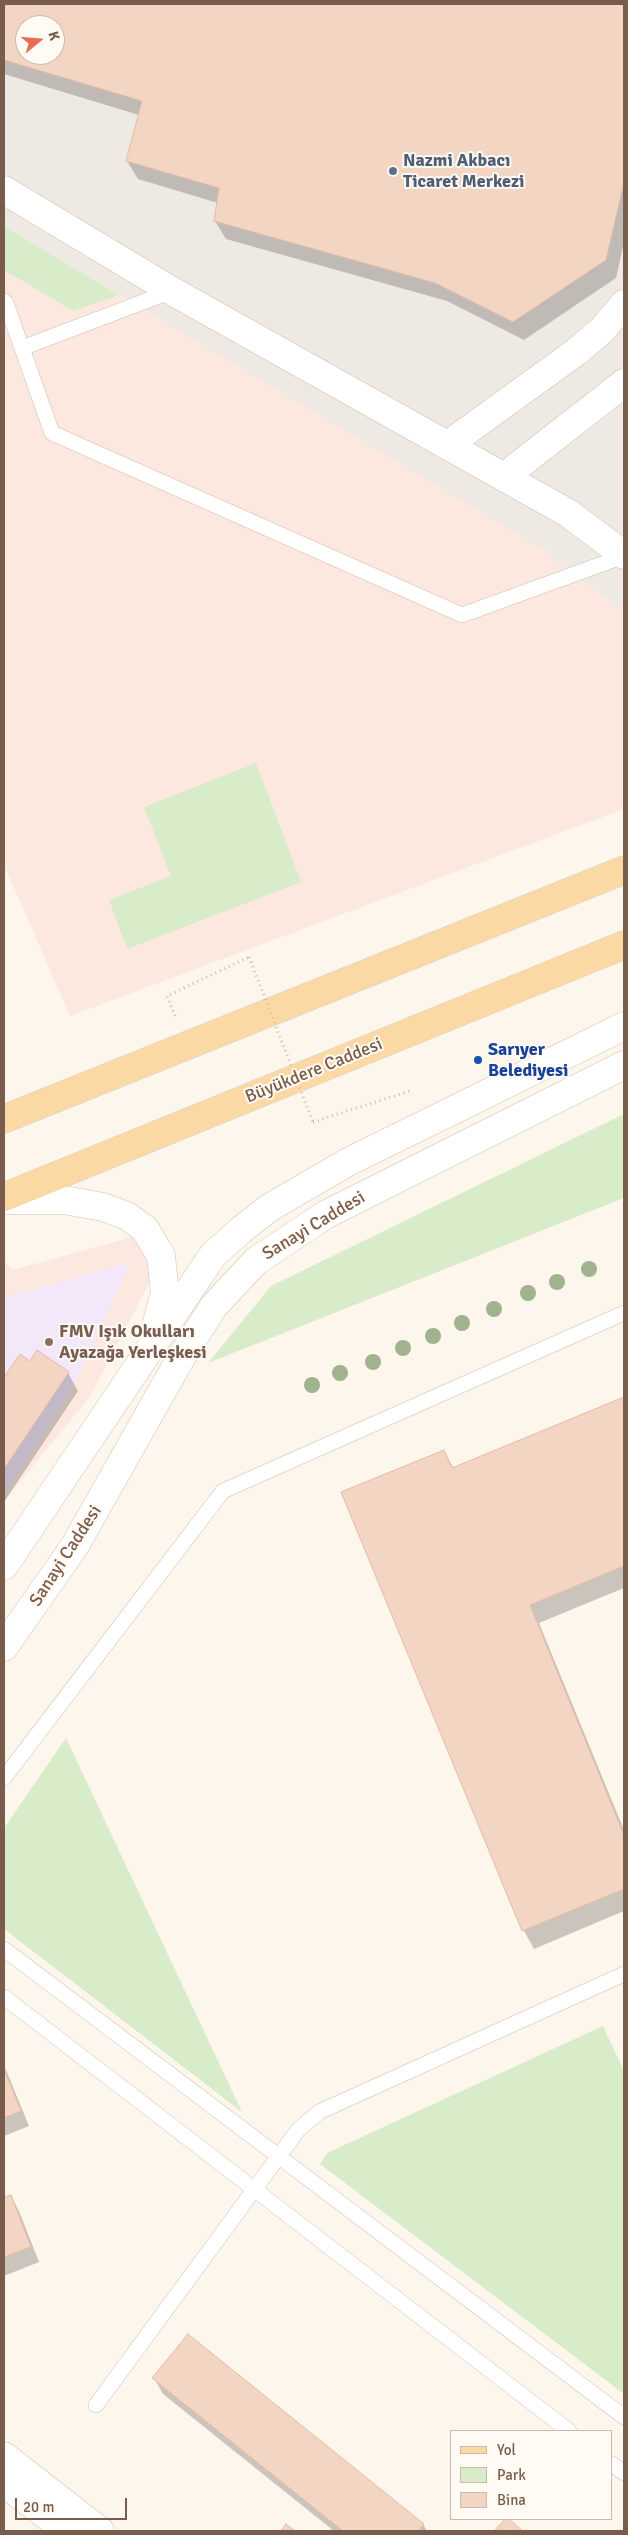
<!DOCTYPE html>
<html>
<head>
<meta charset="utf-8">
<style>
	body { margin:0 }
	#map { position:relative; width:628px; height:2535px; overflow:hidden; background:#fdf6ec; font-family:Signika,sans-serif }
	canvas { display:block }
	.frame { position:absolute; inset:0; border:5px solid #7a5c4d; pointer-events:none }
	.legend { position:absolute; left:450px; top:2430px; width:162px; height:90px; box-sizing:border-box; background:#fffaf3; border:1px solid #cabbb1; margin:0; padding:6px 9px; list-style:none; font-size:15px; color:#7a5c4d }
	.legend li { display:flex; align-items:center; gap:10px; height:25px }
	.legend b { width:25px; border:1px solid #cabbb1 }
	.north { position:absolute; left:15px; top:15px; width:50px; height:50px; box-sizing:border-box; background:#fffaf3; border:1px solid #cabbb1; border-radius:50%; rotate:73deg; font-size:14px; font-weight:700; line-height:20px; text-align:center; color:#7a5c4d }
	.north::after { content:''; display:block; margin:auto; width:18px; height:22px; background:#e76f51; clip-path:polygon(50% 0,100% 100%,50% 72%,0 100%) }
	.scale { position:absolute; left:15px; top:2498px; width:112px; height:22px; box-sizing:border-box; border:2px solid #7a5c4d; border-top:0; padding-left:6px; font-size:15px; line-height:18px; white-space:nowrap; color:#7a5c4d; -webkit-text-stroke:4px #fffaf3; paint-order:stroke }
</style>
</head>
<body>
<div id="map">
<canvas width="628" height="2535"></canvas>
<div class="frame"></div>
<ul class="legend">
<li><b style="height:6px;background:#fbd9a5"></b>Yol</li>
<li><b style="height:14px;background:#d8ecc9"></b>Park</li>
<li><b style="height:14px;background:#f3d5c3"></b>Bina</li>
</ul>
<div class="north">K</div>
<div class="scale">20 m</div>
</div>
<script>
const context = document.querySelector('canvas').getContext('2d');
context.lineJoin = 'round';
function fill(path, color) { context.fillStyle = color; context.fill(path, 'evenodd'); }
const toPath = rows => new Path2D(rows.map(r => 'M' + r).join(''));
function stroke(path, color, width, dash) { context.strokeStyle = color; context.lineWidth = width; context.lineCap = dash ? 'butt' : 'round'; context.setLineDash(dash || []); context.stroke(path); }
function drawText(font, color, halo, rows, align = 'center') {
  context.font = font + ' Signika,sans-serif'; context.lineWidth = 4; context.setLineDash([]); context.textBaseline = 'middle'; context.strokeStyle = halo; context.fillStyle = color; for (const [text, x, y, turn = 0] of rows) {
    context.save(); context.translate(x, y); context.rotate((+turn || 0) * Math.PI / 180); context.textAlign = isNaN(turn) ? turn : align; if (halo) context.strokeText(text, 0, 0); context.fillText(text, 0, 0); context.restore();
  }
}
fill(toPath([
	[4,226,539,547,624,612,624,809,70,1016,4,865],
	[133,1237,152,1247,156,1270,90,1397,4,1501,4,1259,12,1270]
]), '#fde8e0');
fill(toPath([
	[4,4,624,4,624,612,539,547,4,226],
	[25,25,55,25,55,55,25,55]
]), '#efe9e4');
fill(toPath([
	[131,1262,74,1385,4,1496,4,1298]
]), '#f3e8fa');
fill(toPath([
	[4,226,119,295,73,311,4,270],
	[256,763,301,882,127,949,109,900,171,876,144,807],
	[624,1114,624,1198,208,1363,271,1286],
	[66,1738,242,2112,4,1929,4,1828],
	[603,2026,624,2071,624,2394,320,2164,327,2153]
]), '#d8ecc9');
fill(toPath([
	[4,4,624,4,624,242,616,278,524,340,447,301,226,239,215,221,218,203,138,179,127,161,139,115,4,74],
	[25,25,55,25,55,55,25,55],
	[20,1356,30,1363,68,1373,78,1391,4,1502,4,1379],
	[624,1398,624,1588,539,1623,624,1830,624,1911,534,1949,524,1931,343,1493,444,1451,454,1469],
	[4,2065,29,2126,4,2136],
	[11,2196,19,2211,39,2262,4,2276,4,2199],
	[154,2378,423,2524,427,2531,334,2531,163,2394]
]), '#0003');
const building = toPath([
	[4,4,624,4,624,182,606,260,513,322,435,283,214,221,219,188,126,161,142,101,4,60,4,4],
	[25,25,55,25,55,55,25,55,25,25],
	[37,1350,69,1372,4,1469,4,1377,20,1354,30,1361,37,1350],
	[624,1397,624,1566,530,1605,624,1835,624,1889,522,1931,341,1492,444,1450,452,1468,624,1397],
	[4,2069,21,2111,4,2118,4,2069],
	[11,2195,31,2247,4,2257,4,2197,11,2195],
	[188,2334,424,2524,418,2531,343,2531,152,2378,188,2334],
	[505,2519,509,2519,523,2531,494,2531,505,2519],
	[286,2524,295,2531,281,2531,286,2524]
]);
fill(building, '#f3d5c3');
stroke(building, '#e6bba3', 1);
const lane = toPath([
	[4,301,6,303,52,433,462,615,624,556],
	[22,348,172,291],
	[4,1778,223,1491,624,1313],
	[4,1949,624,2417],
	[4,1997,569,2431],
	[96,2405,298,2130,319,2112,624,1974],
	[612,2464,624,2473]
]);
const street = toPath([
	[4,190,172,291,568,513,624,555],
	[449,444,576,352,602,330,624,304],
	[505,476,624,383]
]);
const secondary = toPath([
	[4,1200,64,1200,103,1207,127,1216,145,1229,161,1256,165,1293,156,1326],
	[4,1566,213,1255,241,1230,269,1208,348,1162,624,1026],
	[4,1647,74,1547,182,1356,214,1306,256,1261,325,1215,624,1065],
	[4,2456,100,2531],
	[4,2483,67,2531]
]);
const primary = toPath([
	[4,1119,624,870],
	[4,1197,624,945]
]);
stroke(lane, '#d1beb0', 16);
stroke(street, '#d1beb0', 29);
stroke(secondary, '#d6c0b0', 29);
stroke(primary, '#dad1cd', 29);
stroke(toPath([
	[175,1016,167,996,249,957],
	[313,1122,410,1091]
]), '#d9b8a5', 3, [1, 4]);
stroke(lane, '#fff', 15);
stroke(street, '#fff', 28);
stroke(secondary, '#fff', 28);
stroke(primary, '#fbd9a5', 28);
stroke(toPath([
	[249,957,313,1122]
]), '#d9b8a5', 3, [1, 4]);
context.fillStyle = '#a0b28e';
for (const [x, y] of [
	[589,1269],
	[557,1282],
	[528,1293],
	[494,1309],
	[462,1323],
	[433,1336],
	[403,1348],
	[373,1362],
	[340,1373],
	[312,1385]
]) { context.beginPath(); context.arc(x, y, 8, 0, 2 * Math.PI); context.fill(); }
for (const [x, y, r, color] of [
	[393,171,5,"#5c6f8a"],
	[478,1060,5,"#1a4fb4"],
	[49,1342,5,"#8d6e63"]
]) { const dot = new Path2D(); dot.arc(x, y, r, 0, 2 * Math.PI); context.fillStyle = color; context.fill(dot); stroke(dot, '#fffaf3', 2); }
drawText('bold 18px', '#4e5e75', '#fffaf3', [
	["Nazmi Akbacı",403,161],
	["Ticaret Merkezi",403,182]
], 'left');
drawText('bold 18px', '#164399', '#fffaf3', [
	["Sarıyer",488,1050],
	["Belediyesi",488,1071]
], 'left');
drawText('18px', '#7a5c4d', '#fffaf3', [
	["Büyükdere Caddesi",314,1071,-22],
	["Sanayi Caddesi",314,1226,-31],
	["Sanayi Caddesi",66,1556,-57]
]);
drawText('bold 18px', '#785e54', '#fffaf3', [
	["FMV Işık Okulları",59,1332],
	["Ayazağa Yerleşkesi",59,1353]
], 'left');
</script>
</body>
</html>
